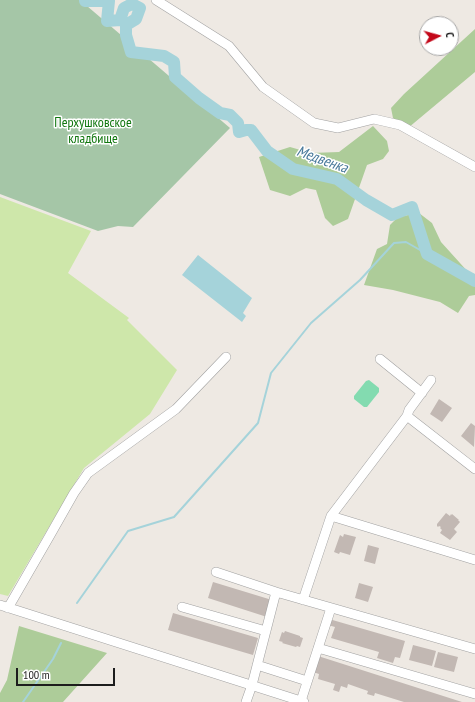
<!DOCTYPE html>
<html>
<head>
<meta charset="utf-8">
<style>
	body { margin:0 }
	#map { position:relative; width:475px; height:702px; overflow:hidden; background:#eee9e3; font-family:"PT Sans Narrow",sans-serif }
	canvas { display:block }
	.north { position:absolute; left:419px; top:16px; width:40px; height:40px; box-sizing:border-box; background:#fff; border:1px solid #a5a5a5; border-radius:50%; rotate:84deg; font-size:11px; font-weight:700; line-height:16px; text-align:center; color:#1d1d1d }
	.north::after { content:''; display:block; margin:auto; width:14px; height:18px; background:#c30719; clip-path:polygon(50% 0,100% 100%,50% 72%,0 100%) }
	.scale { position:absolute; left:16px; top:668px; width:99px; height:18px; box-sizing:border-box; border:2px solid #1d1d1d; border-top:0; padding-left:5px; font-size:12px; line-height:14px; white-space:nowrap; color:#1d1d1d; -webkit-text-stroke:3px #fff; paint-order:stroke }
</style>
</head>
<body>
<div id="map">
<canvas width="475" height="702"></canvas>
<div class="north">С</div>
<div class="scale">100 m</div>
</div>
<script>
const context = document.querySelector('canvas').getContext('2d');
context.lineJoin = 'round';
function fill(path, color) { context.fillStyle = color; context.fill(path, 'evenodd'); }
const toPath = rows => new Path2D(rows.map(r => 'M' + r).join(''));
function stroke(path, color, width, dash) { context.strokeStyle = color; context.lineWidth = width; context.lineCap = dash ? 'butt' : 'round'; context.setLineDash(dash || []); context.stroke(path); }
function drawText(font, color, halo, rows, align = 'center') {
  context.font = font + ' "PT Sans Narrow",sans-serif'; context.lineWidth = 3; context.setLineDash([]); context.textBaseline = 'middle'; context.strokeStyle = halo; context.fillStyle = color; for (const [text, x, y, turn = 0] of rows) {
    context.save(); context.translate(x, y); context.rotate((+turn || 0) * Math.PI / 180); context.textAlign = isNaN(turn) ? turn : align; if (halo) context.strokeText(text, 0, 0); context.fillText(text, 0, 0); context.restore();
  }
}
fill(toPath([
	[0,197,91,231,68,273,129,318,127,320,177,370,150,414,84,468,8,596,0,594]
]), '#cee7aa');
fill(toPath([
	[475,29,475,72,408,128,393,118,391,108,404,94],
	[373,126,387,141,389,151,383,159,367,165,348,219,333,226,325,218,316,190,306,188,290,196,270,190,259,157,290,147,311,153,339,152],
	[419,213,432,223,441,242,469,273,475,274,475,295,469,296,458,313,440,302,393,290,364,285,377,249,387,244,390,225,398,217],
	[19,626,107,653,63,702,0,702,0,693,7,680]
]), '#adcc99');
fill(toPath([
	[0,0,80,0,230,128,133,227,118,226,98,231,0,194]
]), '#a5c6a7');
fill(toPath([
	[369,380,379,388,379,392,367,407,364,407,354,399,354,396,366,381]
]), '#83dbb0');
fill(toPath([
	[198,255,252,298,243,313,246,316,242,322,182,275]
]), '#a5d3da');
stroke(toPath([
	[77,603,128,531,174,517,258,423,271,373,311,323,360,280,394,243,406,242,427,254],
	[23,702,53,659,61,643]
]), '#a5d3da', 2);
stroke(toPath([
	[85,0,85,1,109,1,107,21,120,20,124,8,132,4,140,8,136,19,126,25,126,35,131,52,164,56,174,62,175,77,199,98,220,113,230,115,238,123,239,132,246,130,251,130,267,151,293,169,337,179,366,200,392,215,412,207,427,254,475,281]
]), '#a5d3da', 12);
fill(toPath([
	[439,399,452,408,442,422,430,414],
	[471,423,475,426,474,447,461,436],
	[446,513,450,516,451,514,452,515,452,514,459,520,458,520,460,522,454,529,457,532,450,540,440,533,442,530,440,528,441,527,439,526,438,527,437,526,437,524],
	[344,534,356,537,350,555,340,552,339,554,334,552,340,535,343,537],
	[368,545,379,548,375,564,364,561],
	[213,582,272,600,267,617,208,598],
	[359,583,373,587,368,602,355,598],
	[173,613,258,638,253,655,168,630],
	[329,619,405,641,400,658,395,657,393,663,377,658,379,652,331,638,335,627,328,625],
	[285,631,300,636,300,637,303,638,300,647,297,646,296,647,282,643,283,642,279,641,282,632,284,633],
	[413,645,436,651,432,666,409,660],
	[438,652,458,657,454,672,434,667],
	[318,656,462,702,404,702,375,693,374,696,367,694,368,691,348,684,347,688,341,686,339,692,333,690,335,684,318,679,319,674,313,672]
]), '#c2b8b3');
const minor = toPath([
	[156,0,229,46,263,87,314,123,338,128,374,119,400,125,475,167],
	[380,359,422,393],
	[407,416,409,410,431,380],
	[331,516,475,560],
	[216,572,276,592],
	[303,600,331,516,407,416,475,469],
	[0,605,304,702],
	[182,607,266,631],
	[8,608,49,537,74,493,88,473,176,409,226,357],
	[318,648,475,694],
	[257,665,307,681],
	[301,701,331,608],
	[246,702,252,685,276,592,475,649]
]);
stroke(minor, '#a1a1a1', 10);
stroke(minor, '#fff', 9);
drawText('14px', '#11770f', '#fff', [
	["Перхушковское",93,123],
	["кладбище",93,139]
]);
drawText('italic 15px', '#47789a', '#fff', [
	["Медвенка",322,160,20]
]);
</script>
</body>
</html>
